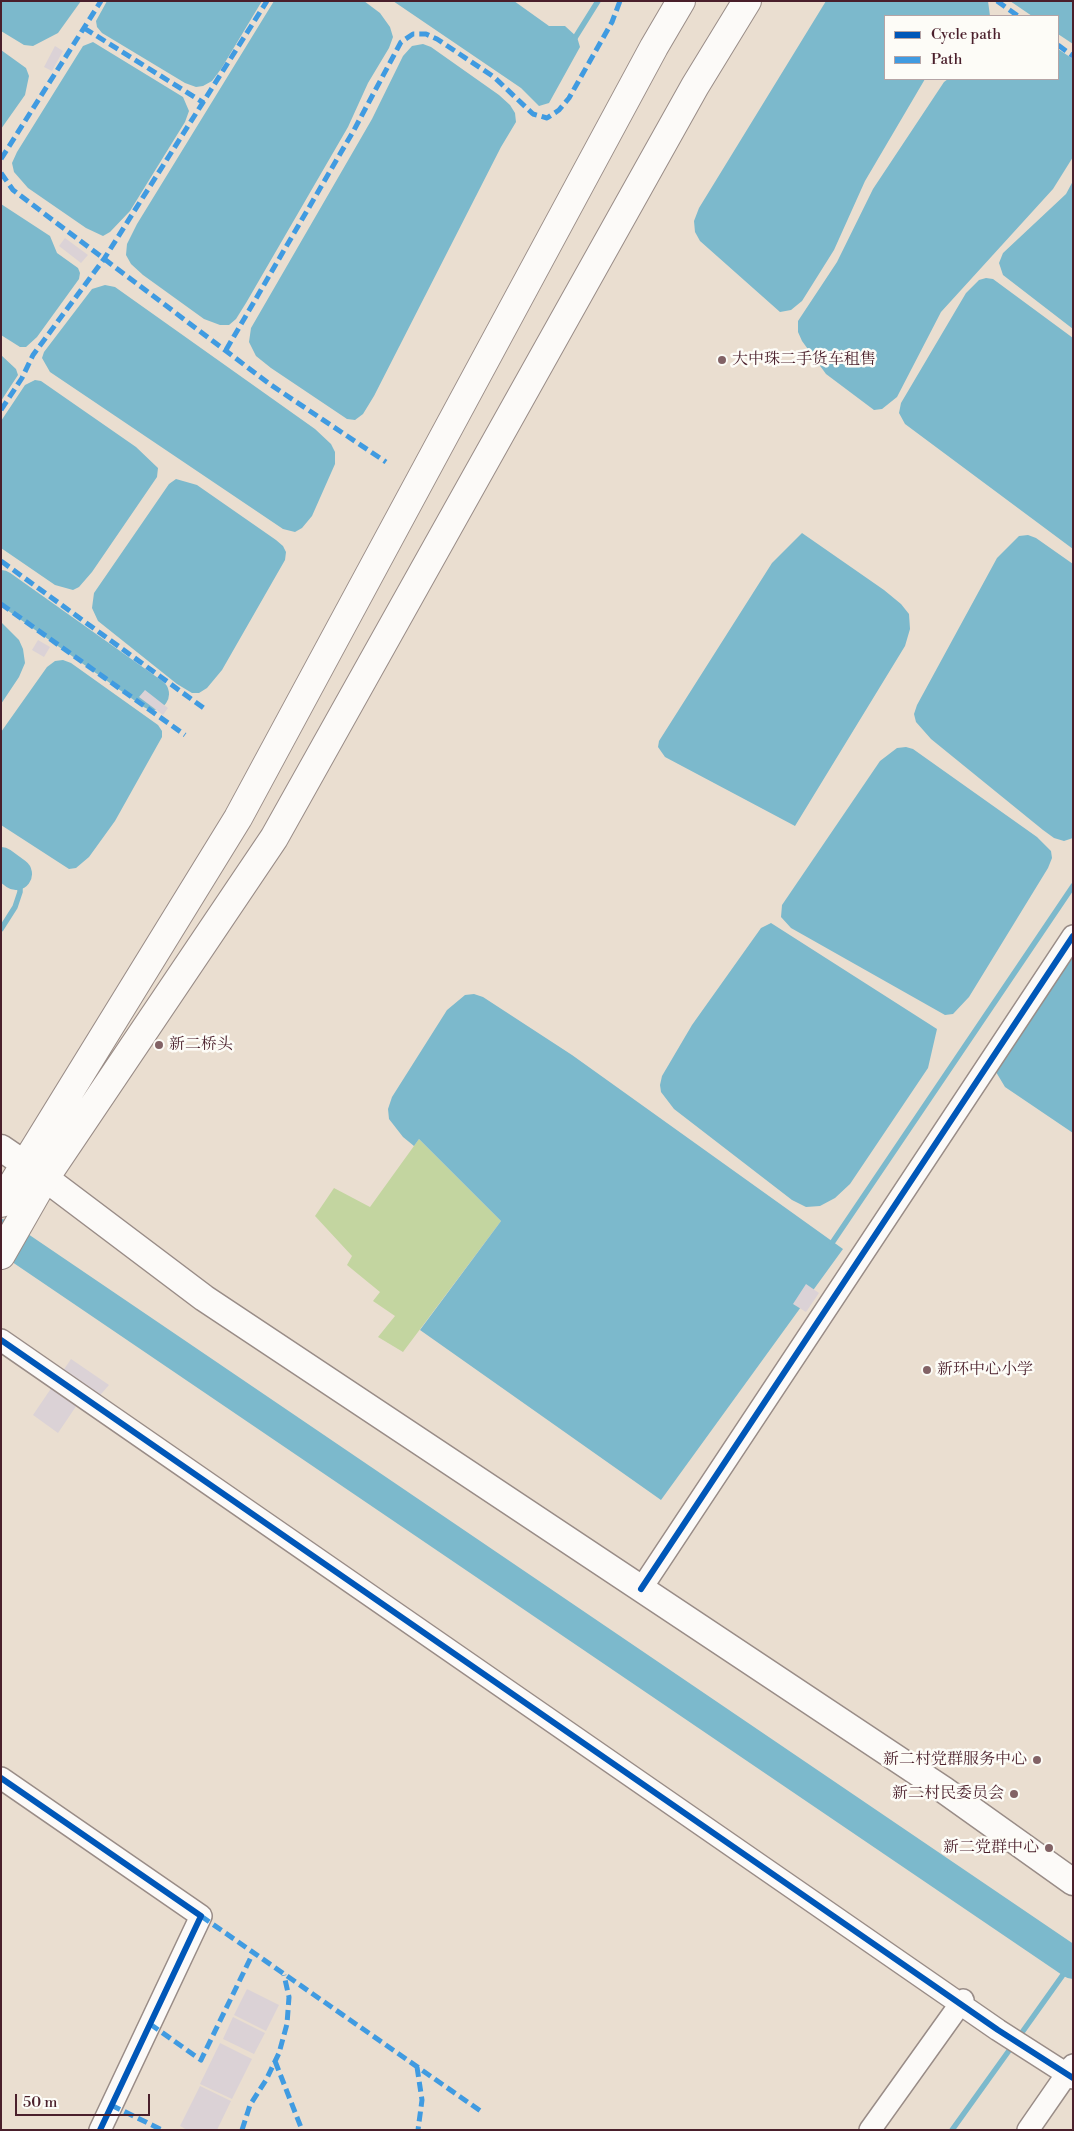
<!DOCTYPE html>
<html>
<head>
<meta charset="utf-8">
<style>
	body { margin:0 }
	#map { position:relative; width:1074px; height:2131px; overflow:hidden; background:#eaded0; font-family:"Libre Bodoni",serif }
	canvas { display:block }
	.frame { position:absolute; inset:0; border:2px solid #4a1f2b; pointer-events:none }
	.legend { position:absolute; left:884px; top:15px; width:175px; height:65px; box-sizing:border-box; background:#fdfcf7; border:1px solid #b5a4a5; margin:0; padding:6px 9px; list-style:none; font-size:15px; color:#4a1f2b }
	.legend li { display:flex; align-items:center; gap:10px; height:25px }
	.legend b { width:25px; border:1px solid #b5a4a5 }
	.scale { position:absolute; left:15px; top:2094px; width:135px; height:22px; box-sizing:border-box; border:2px solid #4a1f2b; border-top:0; padding-left:6px; font-size:15px; line-height:18px; white-space:nowrap; color:#4a1f2b; -webkit-text-stroke:4px #fdfcf7; paint-order:stroke }
</style>
</head>
<body>
<div id="map">
<canvas width="1074" height="2131"></canvas>
<div class="frame"></div>
<ul class="legend">
<li><b style="height:6px;background:#0057b8"></b>Cycle path</li>
<li><b style="height:6px;background:#409be1"></b>Path</li>
</ul>
<div class="scale">50 m</div>
</div>
<script>
const context = document.querySelector('canvas').getContext('2d');
context.lineJoin = 'round';
function fill(path, color) { context.fillStyle = color; context.fill(path, 'evenodd'); }
const toPath = rows => new Path2D(rows.map(r => 'M' + r).join(''));
function stroke(path, color, width, dash) { context.strokeStyle = color; context.lineWidth = width; context.lineCap = dash ? 'butt' : 'round'; context.setLineDash(dash || []); context.stroke(path); }
function drawText(font, color, halo, rows, align = 'center') {
  context.font = font + ' "Libre Bodoni","Noto Serif SC",serif'; context.lineWidth = 5; context.setLineDash([]); context.textBaseline = 'middle'; context.strokeStyle = halo; context.fillStyle = color; for (const [text, x, y, turn = 0] of rows) {
    context.save(); context.translate(x, y); context.rotate((+turn || 0) * Math.PI / 180); context.textAlign = isNaN(turn) ? turn : align; if (halo) context.strokeText(text, 0, 0); context.fillText(text, 0, 0); context.restore();
  }
}
fill(toPath([
	[419,1139,501,1221,403,1352,378,1337,395,1316,373,1301,380,1292,347,1265,352,1256,315,1216,334,1188,370,1207]
]), '#c3d5a0');
fill(toPath([
	[1,1,81,1,58,33,33,46,24,45,1,31],
	[107,1,262,1,221,69,212,81,203,86,196,87,185,83,102,33,97,27,96,21],
	[274,1,364,1,380,13,390,27,393,37,389,48,368,83,348,127,246,303,236,319,229,325,220,325,204,319,143,275,131,264,126,255,127,244,137,224],
	[393,1,514,1,549,26,565,26,577,37,580,47,549,103,539,106,521,88],
	[826,1,988,1,990,16,885,16,885,79,925,79,865,181,834,250,802,301,791,310,780,312,700,241,695,232,694,221,699,208],
	[1010,1,1073,1,1073,44,1058,34,1058,16,1032,16],
	[93,42,183,97,189,111,185,122,130,211,110,232,103,236,86,228,28,188,14,172,12,163,17,152,83,46],
	[423,44,431,47,499,95,510,105,515,113,516,122,501,147,374,396,363,414,355,420,347,419,271,368,256,356,249,342,251,328,372,119,403,56,412,46],
	[1058,49,1073,59,1073,157,1053,189,941,312,897,397,882,409,874,410,826,374,802,341,798,332,798,321,837,262,873,189,944,82,948,79,1058,79],
	[1,50,26,68,29,76,25,95,1,129],
	[1073,181,1073,329,1003,275,999,263,1003,253,1066,194],
	[1,204,50,236,57,253,78,268,80,273,79,279,37,337,26,347,20,347,1,335],
	[986,278,993,279,1073,338,1073,549,905,424,899,413,901,403,966,293,979,280],
	[105,285,115,287,315,429,331,444,335,452,335,464,312,516,302,528,295,532,283,529,50,372,42,358,44,352,92,289],
	[1,355,16,369,18,375,1,401],
	[35,380,41,381,136,447,158,468,157,477,92,572,79,587,73,590,55,585,1,548,1,421,25,385],
	[176,479,197,485,276,540,283,546,286,552,285,560,222,670,207,688,199,693,192,693,177,684,98,621,92,608,94,593,169,484],
	[802,533,884,590,901,604,909,614,910,629,905,646,795,826,665,757,658,747,659,741,772,563],
	[1028,535,1036,538,1073,564,1073,838,1064,841,1054,838,1043,830,931,739,916,722,914,714,917,705,997,558,1019,536],
	[1,622,19,640,23,649,25,663,19,677,1,704],
	[63,660,71,663,158,725,162,731,162,737,115,821,89,857,76,868,69,869,1,825,1,732,47,667,55,661],
	[906,747,913,749,1037,837,1051,851,1052,858,1048,868,969,997,953,1014,945,1015,791,928,781,917,782,905,880,761,897,748],
	[771,923,937,1029,928,1068,850,1184,835,1198,820,1206,806,1207,792,1200,674,1109,661,1092,660,1085,662,1076,692,1025,761,928],
	[1073,950,1073,1133,1005,1087,996,1072,997,1064],
	[474,994,483,997,572,1055,843,1249,661,1500,420,1330,501,1221,419,1139,414,1146,403,1137,389,1119,388,1109,392,1097,447,1010,465,995]
]), '#7cb9cc');
stroke(toPath([
	[573,41,598,1],
	[1,929,15,907,20,892,20,882,16,874],
	[832,1243,1073,886],
	[1018,2038,1072,1962],
	[952,2130,1013,2045]
]), '#7cb9cc', 5.5);
stroke(toPath([
	[1,586,153,694],
	[1,863,16,874],
	[1,1235,1073,1963]
]), '#7cb9cc', 32);
fill(toPath([
	[55,46,63,51,52,71,44,67],
	[65,238,88,255,81,263,59,246],
	[38,640,50,647,44,657,32,650],
	[145,690,168,708,163,715,139,697],
	[806,1284,819,1293,806,1312,793,1304],
	[71,1359,109,1385,95,1401,85,1393,58,1433,33,1415],
	[247,1989,279,2005,266,2031,234,2015],
	[233,2017,265,2033,254,2054,223,2039],
	[220,2043,252,2059,232,2099,200,2084],
	[200,2086,231,2101,217,2130,187,2130,180,2126]
]), '#dbd2d6');
const minor = toPath([
	[1,1340,998,2030,1073,2078],
	[641,1589,1073,936],
	[1,1778,201,1916,100,2130],
	[870,2130,963,2000],
	[1028,2130,1073,2065]
]);
const tertiary = toPath([
	[1,1148,45,1178,204,1298,944,1790,1073,1882]
]);
const trunk = toPath([
	[1,1203,238,818,654,47,681,1],
	[1,1255,45,1178,274,838,695,86,747,1]
]);
stroke(minor, '#998c87', 24);
stroke(tertiary, '#998c87', 29);
stroke(trunk, '#998c87', 30);
stroke(minor, '#fcfaf8', 21);
stroke(tertiary, '#fcfaf8', 26);
stroke(trunk, '#fcfaf8', 28);
stroke(toPath([
	[997,1,1018,16],
	[84,28,204,103],
	[1058,45,1073,56],
	[1,159,101,1],
	[1,173,13,190,271,385,386,462],
	[226,350,354,130,401,42,413,34,426,34,437,39,494,77,533,114,547,118,559,110,569,98,612,22,620,1],
	[1,410,22,378,33,355,104,259,267,1],
	[1,561,205,709],
	[1,604,185,735],
	[201,1916,482,2112],
	[150,2024,201,2060,253,1953],
	[275,2061,302,2130],
	[417,2067,422,2100,418,2130],
	[111,2105,162,2130],
	[242,2130,250,2105,266,2080,279,2053,287,2024,289,1997,284,1975]
]), '#409be1', 5, [10, 5]);
stroke(toPath([
	[1,1340,998,2030,1073,2078],
	[641,1589,1073,936],
	[1,1778,201,1916,100,2130]
]), '#0057b8', 6);
for (const [x, y, r, color] of [
	[722,360,5,"#826265"],
	[159,1045,5,"#826265"],
	[927,1370,5,"#826265"],
	[1037,1760,5,"#826265"],
	[1014,1794,5,"#826265"],
	[1049,1848,5,"#826265"]
]) { const dot = new Path2D(); dot.arc(x, y, r, 0, 2 * Math.PI); context.fillStyle = color; context.fill(dot); stroke(dot, '#fdfcf7', 2); }
drawText('16px', '#4a1f2b', '#fdfcf7', [
	["大中珠二手货车租售",732,360],
	["新二桥头",169,1045],
	["新环中心小学",937,1370],
	["新二村党群服务中心",1027,1760,"right"],
	["新二村民委员会",1004,1794,"right"],
	["新二党群中心",1039,1848,"right"]
], 'left');
</script>
</body>
</html>
